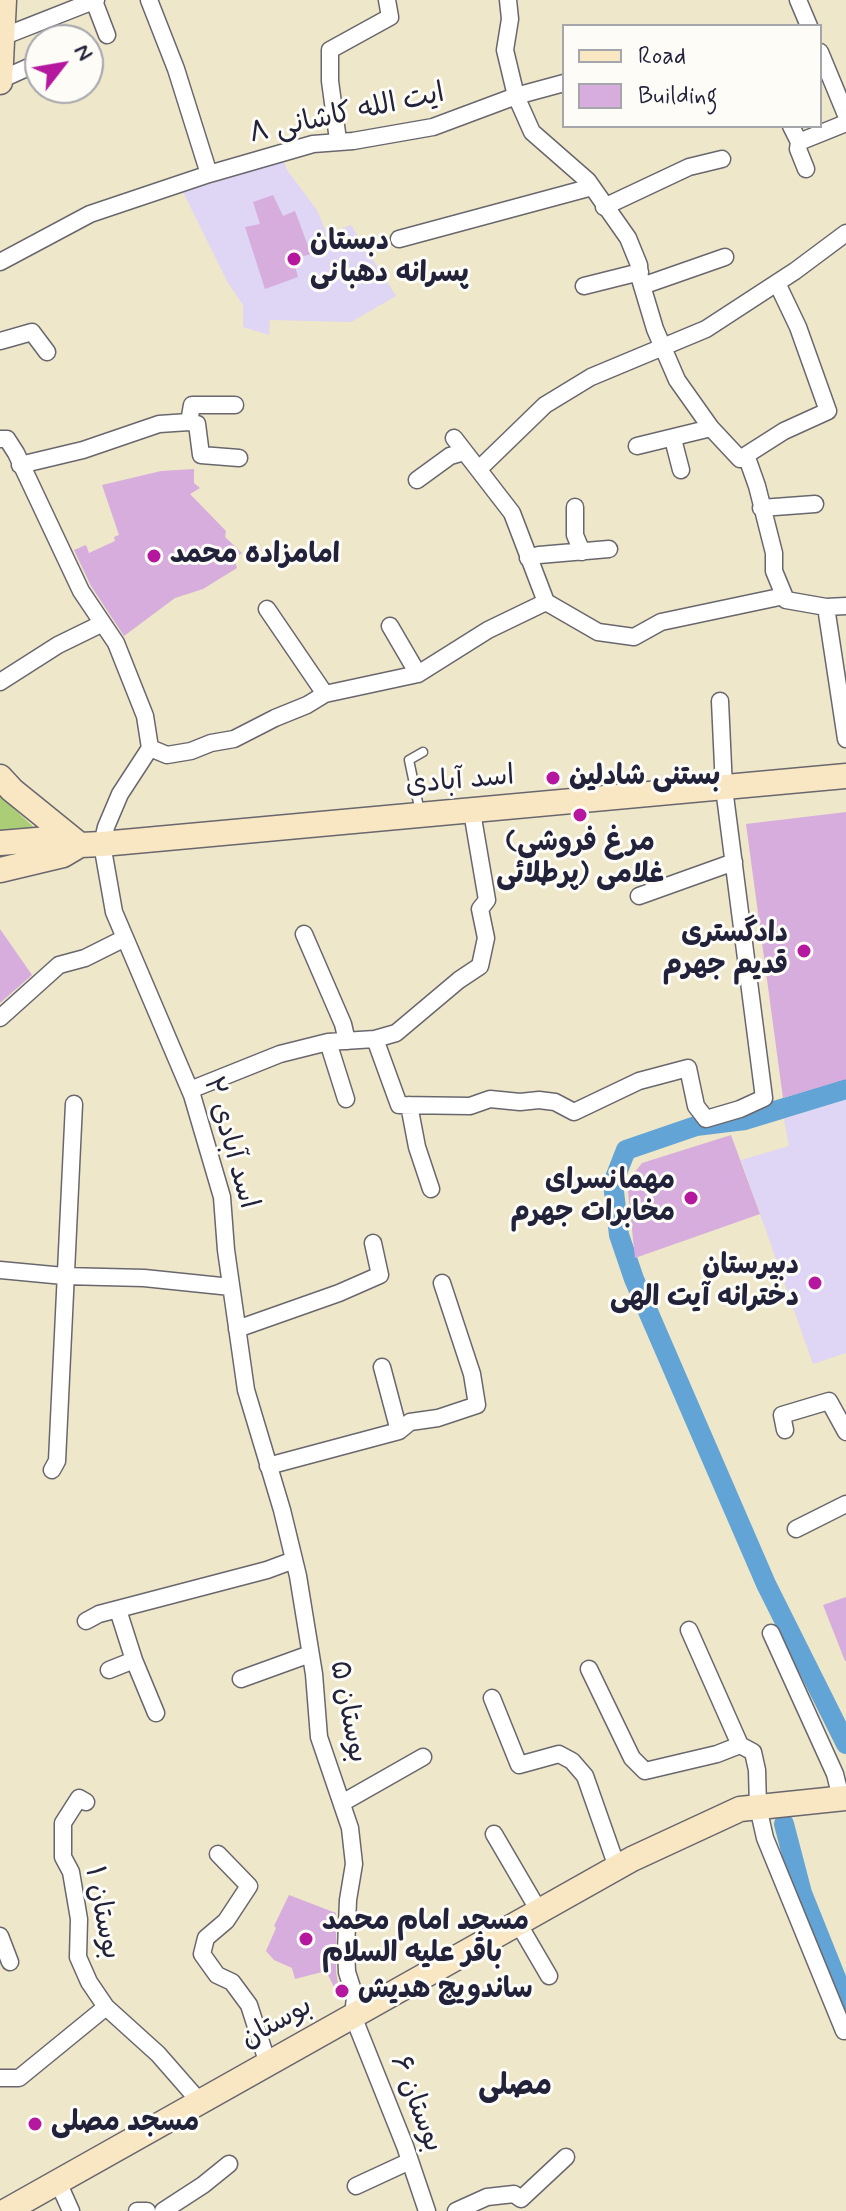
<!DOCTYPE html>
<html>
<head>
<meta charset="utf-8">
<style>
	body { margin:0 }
	#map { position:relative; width:846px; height:2211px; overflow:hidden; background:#eee7ca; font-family:Mynerve,sans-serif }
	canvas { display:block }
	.legend { position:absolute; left:562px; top:24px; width:260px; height:104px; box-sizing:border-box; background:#fdfcf7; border:2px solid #a5a5ac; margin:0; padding:10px 14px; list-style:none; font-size:24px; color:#22223b }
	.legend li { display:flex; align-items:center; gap:16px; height:40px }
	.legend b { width:40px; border:2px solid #a5a5ac }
	.north { position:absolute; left:24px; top:24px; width:80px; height:80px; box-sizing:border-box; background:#fdfcf7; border:2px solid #a5a5ac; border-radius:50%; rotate:59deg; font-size:22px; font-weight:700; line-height:32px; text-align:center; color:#22223b }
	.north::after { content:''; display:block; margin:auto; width:28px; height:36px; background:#b5179e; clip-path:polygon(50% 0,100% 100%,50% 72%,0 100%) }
</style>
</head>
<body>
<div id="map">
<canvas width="846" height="2211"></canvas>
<ul class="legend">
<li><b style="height:10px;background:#f9e7c3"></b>Road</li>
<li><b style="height:22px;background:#d6addd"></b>Building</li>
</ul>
<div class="north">N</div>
</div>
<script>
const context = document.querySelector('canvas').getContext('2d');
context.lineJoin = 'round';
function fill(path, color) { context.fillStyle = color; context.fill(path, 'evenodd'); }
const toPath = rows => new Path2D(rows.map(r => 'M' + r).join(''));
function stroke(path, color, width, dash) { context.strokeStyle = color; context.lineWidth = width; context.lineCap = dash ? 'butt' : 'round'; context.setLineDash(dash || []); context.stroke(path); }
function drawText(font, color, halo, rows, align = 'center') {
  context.font = font + ' Mynerve,"Playpen Sans Arabic",sans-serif'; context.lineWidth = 6; context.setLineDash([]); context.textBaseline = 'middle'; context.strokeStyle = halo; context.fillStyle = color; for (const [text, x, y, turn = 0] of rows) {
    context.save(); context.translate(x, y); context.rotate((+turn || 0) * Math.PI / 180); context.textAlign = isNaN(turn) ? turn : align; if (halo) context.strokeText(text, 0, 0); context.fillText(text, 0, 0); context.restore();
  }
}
fill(toPath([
	[284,161,287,170,317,210,327,234,351,225,396,296,351,322,270,320,269,335,243,327,243,305,228,283,183,192],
	[846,1099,846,1353,813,1364,741,1160,789,1146,784,1119]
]), '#dfd5f5');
fill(toPath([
	[0,796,38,831,0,831]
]), '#aacd76');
stroke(toPath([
	[846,1089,745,1120,696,1126,626,1150,613,1183,619,1235,634,1279,766,1584,846,1744],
	[784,1824,802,1893,846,2003]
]), '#63a4d6', 20);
fill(toPath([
	[273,195,283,216,295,211,311,254,293,259,298,277,265,289,245,227,260,224,253,202],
	[194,469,194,483,200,488,190,494,226,531,225,537,242,553,234,558,237,568,203,589,175,598,124,636,91,586,74,550,86,545,89,553,115,541,114,537,119,535,102,485,161,471],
	[846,812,846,1079,783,1098,746,824],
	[0,929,32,975,0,1003],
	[731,1135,760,1214,635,1258,627,1182,642,1163],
	[846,1597,846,1661,845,1661,823,1605],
	[289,1895,336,1913,336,1972,341,2001,326,1971,295,1979,292,1968,274,1960,266,1951,276,1928,274,1926]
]), '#d6addd');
const lane = toPath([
	[420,812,409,760,423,752]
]);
const street = toPath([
	[149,0,176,69,209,174],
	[508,0,510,19,505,50,516,96,564,83],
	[798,0,809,26],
	[94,1,107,35],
	[2,37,96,0],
	[820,52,846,115],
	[0,80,40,62],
	[791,126,799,142,846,123],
	[338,140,330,81,330,50,390,17,387,0],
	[799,142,798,149,806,169],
	[604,207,689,167,722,159],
	[399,239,592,187],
	[0,262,90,214,209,174,313,144,353,141,433,127,516,96,532,132,588,181,628,238,639,265,640,279,655,329,677,380,711,428,740,459,784,431,828,411,798,327,777,283],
	[584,286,640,272],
	[642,286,725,257],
	[0,341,32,332,47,352],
	[189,422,192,405,235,405],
	[454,438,512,513,546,602,598,632,634,637,661,622,784,596],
	[0,439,7,439,16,453,81,591,116,643,145,716,150,748,120,794,106,827,102,844,114,912,192,1095,222,1197,226,1250,246,1390,282,1510,298,1576,314,1674,319,1737,350,1828,354,1864,348,1900,346,1950,347,1972,355,1997,353,2016,405,2146,427,2211],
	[673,439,681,470],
	[637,446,711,428],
	[746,455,757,486,774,553,774,571,786,600,826,607,846,606],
	[20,465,83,450,159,424,189,422,197,424,201,455,239,458],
	[479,469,545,405,591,377,706,329,795,271,846,233],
	[417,480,450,456,464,452],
	[575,507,575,535,582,552],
	[761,508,815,504],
	[528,558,539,555,609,549],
	[826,607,846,739],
	[267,609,325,694],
	[390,626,418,674],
	[0,682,58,645,101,624],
	[150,748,167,755,191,751,211,743,234,739,275,718,307,705,325,694,418,674,488,630,546,602],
	[639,896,734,862],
	[304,934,343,1024,347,1041],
	[0,1018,59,965,85,958,125,938],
	[375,1039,399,1105,470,1106,490,1099,520,1102,539,1100,555,1102,574,1112,639,1081,688,1068,696,1106,706,1119,740,1109,764,1098,724,788,720,701],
	[328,1042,346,1099],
	[190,1090,280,1054,328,1042,375,1039,396,1033,459,980,480,966,486,938,480,909,487,900,472,812],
	[409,1105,417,1147,431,1189],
	[0,1270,64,1276,144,1278,231,1287],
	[237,1329,339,1293,380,1275,373,1243],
	[785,1430,782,1415,829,1401,846,1432],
	[399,1431,410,1422,438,1418,477,1405,472,1374,442,1283],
	[268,1466,399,1431,382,1367],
	[52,1470,57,1461,74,1104],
	[796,1529,846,1504],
	[118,1610,134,1660,156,1713],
	[86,1621,99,1614,267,1570,294,1560],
	[689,1630,740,1745,753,1752,757,1770,758,1807,765,1838,844,2031],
	[771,1633,835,1774,841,1798],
	[589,1669,632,1758,645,1771,717,1754,740,1745],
	[109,1670,134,1660],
	[241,1679,310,1654],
	[492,1698,519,1765,559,1754,572,1761,585,1776,617,1867],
	[86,1802,79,1798,63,1823,63,1857,71,1872,79,1919,78,1957,89,1982,106,2007,158,2054,200,2102],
	[342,1803,423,1757],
	[494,1834,539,1911],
	[218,1854,249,1886,226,1921,206,1938,202,1954,217,1975,232,1982,249,2005,268,2064],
	[518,1923,549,1976],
	[0,1936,10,1962],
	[0,2078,19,2078,106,2007],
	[58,2182,71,2211],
	[356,2186,410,2161],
	[137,2211,147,2211],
	[163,2211,203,2185,229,2164],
	[456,2211,487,2197,514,2194,521,2199,566,2157]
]);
const secondary = toPath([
	[0,82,4,0],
	[0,777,12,790,75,841],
	[0,843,60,838,80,845,102,844,846,776],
	[0,870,63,855,80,845],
	[6,2211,632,1859,740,1809,846,1798]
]);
stroke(lane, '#69676d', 11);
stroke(street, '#69676d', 19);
stroke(secondary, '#69676d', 27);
stroke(lane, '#fff', 8);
stroke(street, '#fff', 16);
stroke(secondary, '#f9e7c3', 24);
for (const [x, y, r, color] of [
	[294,259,8,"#b5179e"],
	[154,556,8,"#b5179e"],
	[553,778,8,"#b5179e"],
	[580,815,8,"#b5179e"],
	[804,951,8,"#b5179e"],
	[691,1198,8,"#b5179e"],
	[815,1283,8,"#b5179e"],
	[306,1939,8,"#b5179e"],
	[342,1991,8,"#b5179e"],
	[35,2124,8,"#b5179e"]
]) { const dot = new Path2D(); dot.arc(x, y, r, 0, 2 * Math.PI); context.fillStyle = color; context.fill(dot); stroke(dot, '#fdfcf7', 3); }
drawText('28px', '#22223b', '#fdfcf7', [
	["ایت الله کاشانی ۸",347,115,-12],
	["اسد آبادی",460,782,-5],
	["اسد آبادی ۲",229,1143,74],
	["بوستان ۵",347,1712,79],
	["بوستان ۱",101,1913,79],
	["بوستان",277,2024,-29],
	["بوستان ۶",415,2104,69]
]);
drawText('bold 28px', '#22223b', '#fdfcf7', [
	["دبستان",310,243],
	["پسرانه دهبانی",310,275],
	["امامزاده محمد",170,556],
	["بستنی شادلین",569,778],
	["(مرغ فروشی",580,844,"center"],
	["غلامی (پرطلائی",580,876,"center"],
	["دادگستری",788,935,"right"],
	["قدیم جهرم",788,967,"right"],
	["مهمانسرای",675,1182,"right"],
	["مخابرات جهرم",675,1214,"right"],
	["دبیرستان",799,1267,"right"],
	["دخترانه آیت الهی",799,1299,"right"],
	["مسجد امام محمد",322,1923],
	["باقر علیه السلام",322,1955],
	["ساندویچ هدیش",358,1991],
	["مسجد مصلی",51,2124]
], 'left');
drawText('bold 30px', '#22223b', '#fdfcf7', [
	["مصلی",515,2088]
]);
</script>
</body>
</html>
